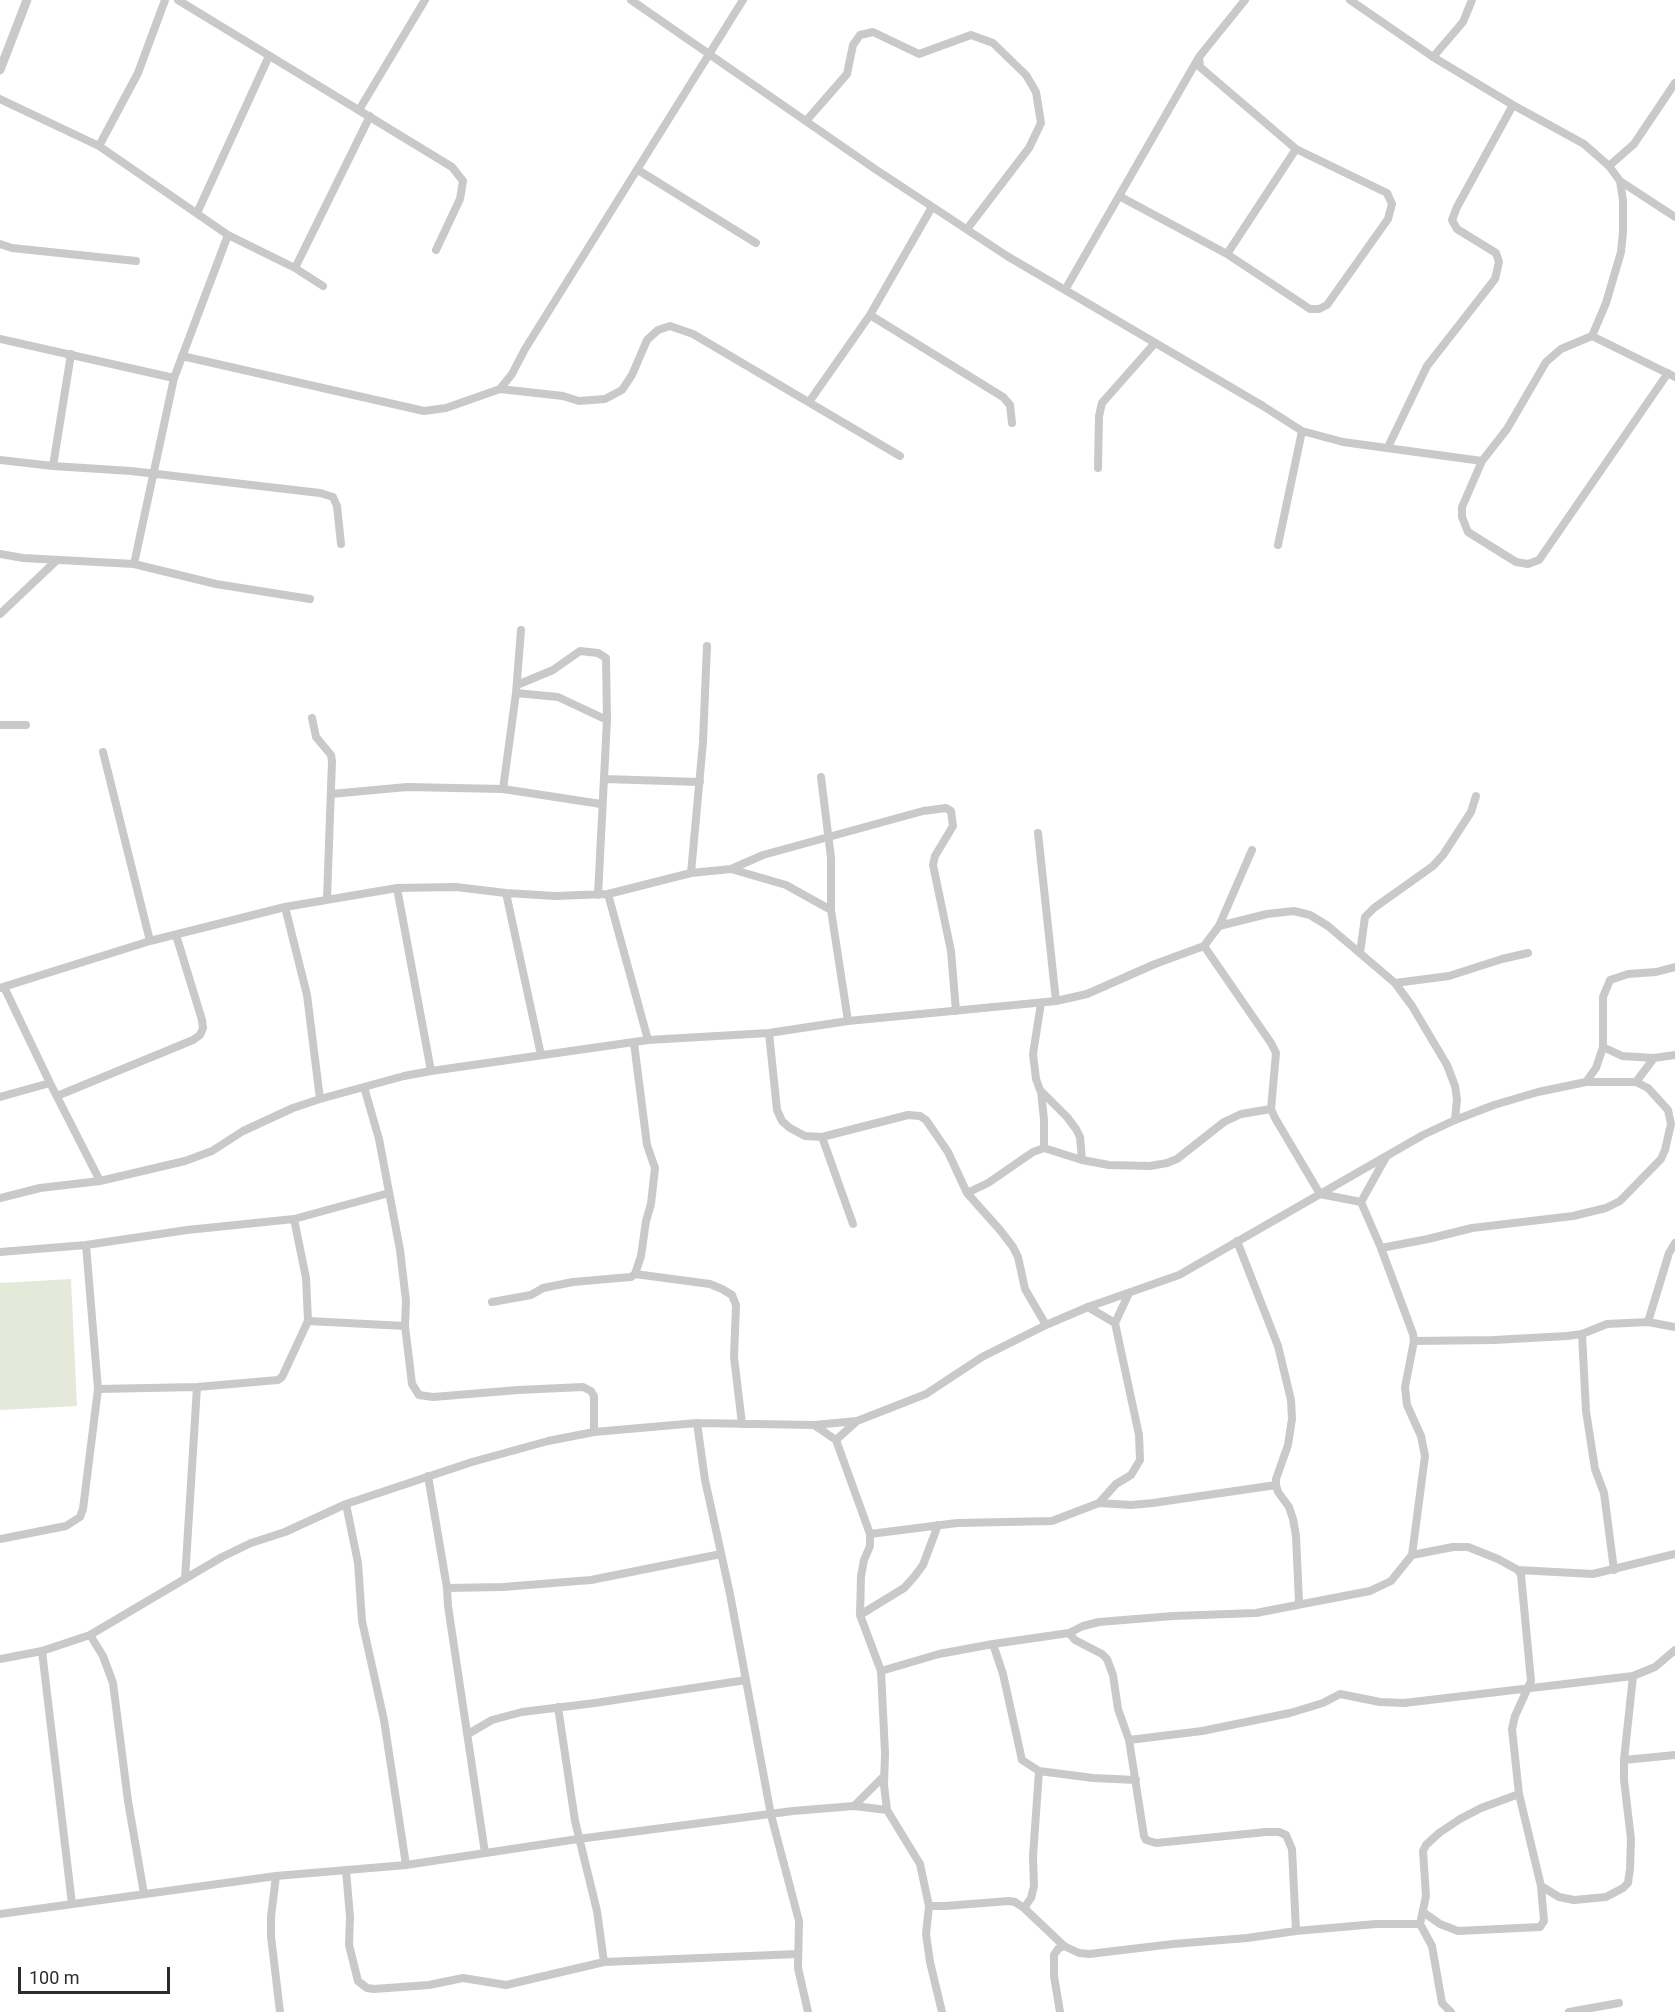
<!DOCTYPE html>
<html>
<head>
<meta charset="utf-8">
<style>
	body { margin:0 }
	#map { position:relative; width:1675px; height:2012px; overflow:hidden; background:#fff; font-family:Roboto,sans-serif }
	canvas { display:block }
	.scale { position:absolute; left:18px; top:1967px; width:152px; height:27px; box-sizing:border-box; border:3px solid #2c2c2c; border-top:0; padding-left:8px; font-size:18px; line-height:21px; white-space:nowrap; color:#2c2c2c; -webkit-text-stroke:4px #fff; paint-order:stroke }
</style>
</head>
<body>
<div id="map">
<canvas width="1675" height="2012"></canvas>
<div class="scale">100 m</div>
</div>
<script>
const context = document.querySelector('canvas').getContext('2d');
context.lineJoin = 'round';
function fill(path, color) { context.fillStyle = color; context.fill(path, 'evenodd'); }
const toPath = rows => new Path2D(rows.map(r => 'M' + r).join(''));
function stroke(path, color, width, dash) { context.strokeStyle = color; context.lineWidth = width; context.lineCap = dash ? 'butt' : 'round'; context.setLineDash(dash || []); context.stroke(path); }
fill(toPath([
	[71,1279,77,1406,0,1410,0,1283]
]), '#e4e9d9');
stroke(toPath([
	[178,0,452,167,463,181,460,199,436,250],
	[631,0,875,169,1007,256,1263,406,1302,431,1343,442,1482,461],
	[1350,0,1433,57,1513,105,1584,144,1609,166,1620,181,1675,217],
	[1433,57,1463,22,1472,0],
	[0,99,99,146,228,235,295,268,323,286],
	[359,110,425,0],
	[806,121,847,74,853,45,860,35,873,32,919,54,971,35,993,43,1026,75,1036,92,1041,123,1029,148,967,229],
	[99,146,138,73,165,0],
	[1609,166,1634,144,1675,83],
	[638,170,756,243],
	[1620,181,1623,200,1623,232,1621,252,1606,303,1592,336,1561,349,1546,362,1507,429,1482,461,1462,507,1462,517,1468,532,1516,562,1528,564,1539,560,1668,373],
	[1119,196,1227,254,1310,309,1319,309,1327,305,1388,219,1392,204,1387,193,1296,149,1200,67,1199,57,1245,0],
	[197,213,269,56],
	[0,244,12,248,136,261],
	[1227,254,1296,149],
	[295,268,370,116],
	[1065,290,1199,57],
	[870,315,1003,397,1010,405,1012,423],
	[1592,336,1675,377],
	[0,339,174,378],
	[182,356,424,411,446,408,500,389,563,396,579,401,605,399,622,390,632,375,647,340,658,330,670,326,693,334,900,456],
	[500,389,512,374,525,349,743,0],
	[809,402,870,315,932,207],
	[1388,447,1427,366,1495,279,1499,262,1496,253,1457,229,1452,220,1457,207,1513,105],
	[0,460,53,466,131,471,320,493,333,497,337,506,341,544],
	[53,466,71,354],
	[1098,468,1099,416,1102,403,1155,343],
	[1278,545,1302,431],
	[0,554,23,558,134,564,216,584,310,599],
	[134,564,174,378,228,235],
	[0,614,57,560],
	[521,630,516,693,503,789,601,804],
	[517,685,553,670,580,651,598,653,606,658,607,720,598,895],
	[516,693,558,697,607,720],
	[312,718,316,737,331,755,332,761,327,899],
	[0,725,26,725],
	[103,752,150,941],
	[821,777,831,858,831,910,848,1021],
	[604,779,700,782],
	[331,794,407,787,503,789],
	[1038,833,1056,1001],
	[731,869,763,855,923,811,946,808,951,811,953,826,935,856,933,865,951,951,956,1011],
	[691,873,703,742,707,646],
	[506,893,541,1055],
	[608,894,691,873,731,869,786,885,831,910],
	[285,907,307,995,320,1099,404,1076,431,1071,397,888],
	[1219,926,1267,914,1294,911,1310,915,1328,926,1395,983,1412,1006,1447,1065,1455,1086,1457,1099,1455,1120],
	[1360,953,1365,917,1374,908,1433,866,1443,855,1471,812,1476,796],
	[1395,983,1449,976,1502,959,1528,953],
	[4,987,50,1083,100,1181,185,1161,212,1151,243,1131,293,1108,320,1099],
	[0,988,150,941,285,907,397,888,456,887,506,893,555,896,608,894,648,1040,769,1033,848,1021,1056,1001,1087,994,1155,964,1204,946,1219,926,1252,850],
	[1041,1003,1033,1054,1036,1079,1040,1090,1067,1117,1076,1129,1080,1137,1082,1160],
	[769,1033,777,1110,782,1121,790,1128,805,1136,822,1137,908,1115,920,1116,926,1120,948,1152,967,1193,1000,1230,1013,1247,1018,1257,1025,1289,1046,1325],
	[634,1043,647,1145,655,1168,651,1204,646,1221,641,1256,635,1274],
	[1603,1047,1622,1056,1654,1058,1675,1055],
	[431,1071,648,1040],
	[1586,1082,1596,1068,1603,1047,1603,997,1610,980,1628,974,1656,972,1675,967],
	[1636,1082,1654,1058],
	[364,1087,379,1139,400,1250,406,1301,405,1326],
	[1041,1091,1044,1120,1044,1148],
	[57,1096,193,1040,200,1035,203,1028,202,1020,176,935],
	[0,1097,50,1083],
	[822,1137,853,1224],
	[967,1193,988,1183,1033,1152,1044,1148,1082,1160,1109,1165,1150,1166,1167,1163,1177,1159,1224,1122,1241,1114,1271,1109],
	[0,1198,40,1188,100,1181],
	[1361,1202,1386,1157],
	[294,1219,389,1193],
	[1237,1241,1278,1346,1291,1400,1292,1419,1288,1445,1276,1479,1276,1485,1278,1492,1289,1507,1293,1519,1296,1536,1299,1603],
	[86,1245,98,1389,197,1387,278,1380,282,1377,308,1321],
	[0,1252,86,1245,187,1230,294,1219,306,1278,308,1321,405,1326,412,1384,419,1395,433,1397,518,1390,583,1387,591,1391,594,1396,594,1432],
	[492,1302,531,1295,543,1288,573,1282,619,1278,631,1277,635,1274,710,1284,722,1289,732,1295,736,1305,734,1357,742,1424],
	[1088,1307,1115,1323],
	[1648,1322,1669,1253,1675,1243],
	[1582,1334,1586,1411,1595,1469,1604,1493,1614,1570],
	[1414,1341,1494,1340,1567,1336,1582,1334,1607,1324,1648,1322,1675,1327],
	[857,1421,836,1440,870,1534,870,1546,864,1560,861,1576,860,1615,881,1671],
	[697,1423,814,1425,857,1421,926,1394,982,1357,1046,1325,1088,1307,1179,1275,1423,1135,1455,1120,1494,1105,1538,1092,1586,1082,1636,1082,1648,1088,1668,1110,1671,1124,1665,1150,1661,1159,1620,1201,1606,1208,1573,1216,1472,1228,1428,1239,1381,1248],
	[814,1425,836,1440],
	[428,1476,447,1588,448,1606,485,1853],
	[1099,1503,1116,1484,1131,1475,1140,1460,1139,1435,1115,1323,1129,1293],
	[346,1504,358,1563,362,1621,384,1720,406,1865],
	[870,1534,957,1523,1052,1521,1099,1503,1131,1505,1153,1503,1276,1485],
	[0,1539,66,1526,80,1517,83,1509,98,1389],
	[1412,1555,1453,1547,1468,1547,1498,1559,1518,1570,1521,1575,1531,1681,1515,1716,1512,1729,1519,1794,1541,1886,1544,1921,1540,1927,1458,1931,1440,1924,1423,1912],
	[1518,1570,1593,1574,1675,1554],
	[185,1579,197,1387],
	[447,1588,503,1587,591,1580,721,1554],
	[860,1615,904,1588,914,1577,923,1565,938,1525],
	[1069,1633,1083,1626,1099,1622,1173,1616,1256,1613,1370,1591,1391,1581,1412,1555,1425,1456,1421,1436,1407,1405,1405,1387,1414,1341,1413,1334,1381,1248,1361,1202,1320,1194,1275,1118,1271,1109,1276,1053,1271,1043,1204,946],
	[90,1635,103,1656,113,1683,128,1801,144,1894],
	[993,1644,1003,1674,1022,1760,1039,1771,1093,1778,1136,1780],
	[42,1651,72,1904],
	[0,1659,42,1651,90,1635,222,1557,251,1543,285,1532,346,1504,472,1462,548,1441,594,1432,697,1423,705,1480,730,1594,771,1815,799,1921,798,1968,808,2012],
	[468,1734,492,1720,522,1712,595,1703,746,1680],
	[1129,1740,1202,1731,1290,1713,1323,1703,1340,1694,1380,1702,1404,1703,1633,1676],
	[1624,1760,1675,1755],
	[854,1806,883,1777],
	[346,1870,350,1917,349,1945,358,1981,367,1988,374,1989,429,1985,463,1978,506,1985,604,1962,597,1911,575,1821,558,1707],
	[276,1876,271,1917,271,1936,280,2012],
	[1541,1886,1559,1897,1574,1900,1606,1897,1623,1888,1628,1883,1630,1869,1631,1839,1624,1780,1624,1760,1633,1676,1655,1667,1675,1650],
	[929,1906,926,1934,930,1962,942,2012],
	[1024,1908,1031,1898,1034,1886,1033,1856,1039,1771],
	[0,1914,276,1876,406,1865,578,1839,793,1811,854,1806,887,1810],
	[1296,1931,1292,1849,1286,1835,1279,1832,1266,1832,1156,1843,1146,1840,1144,1836,1129,1740,1118,1709,1113,1675,1107,1659,1102,1654,1075,1640,1069,1633,993,1644,939,1654,881,1671,885,1753,884,1785,887,1810,920,1864,929,1906,945,1906,1009,1901,1015,1902,1024,1908,1064,1946,1079,1953,1089,1954,1173,1944,1247,1938,1296,1931,1376,1924,1420,1924],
	[604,1962,798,1954],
	[1060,2012,1054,1976,1054,1955,1058,1949,1064,1946],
	[1451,2012,1442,2003,1432,1946,1420,1924,1426,1896,1423,1851,1426,1845,1439,1833,1460,1819,1481,1808,1519,1794],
	[1569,2012,1619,2003]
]), '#c9c9c9', 8);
stroke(toPath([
	[0,70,27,0]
]), '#c9c9c9', 9);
</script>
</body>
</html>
